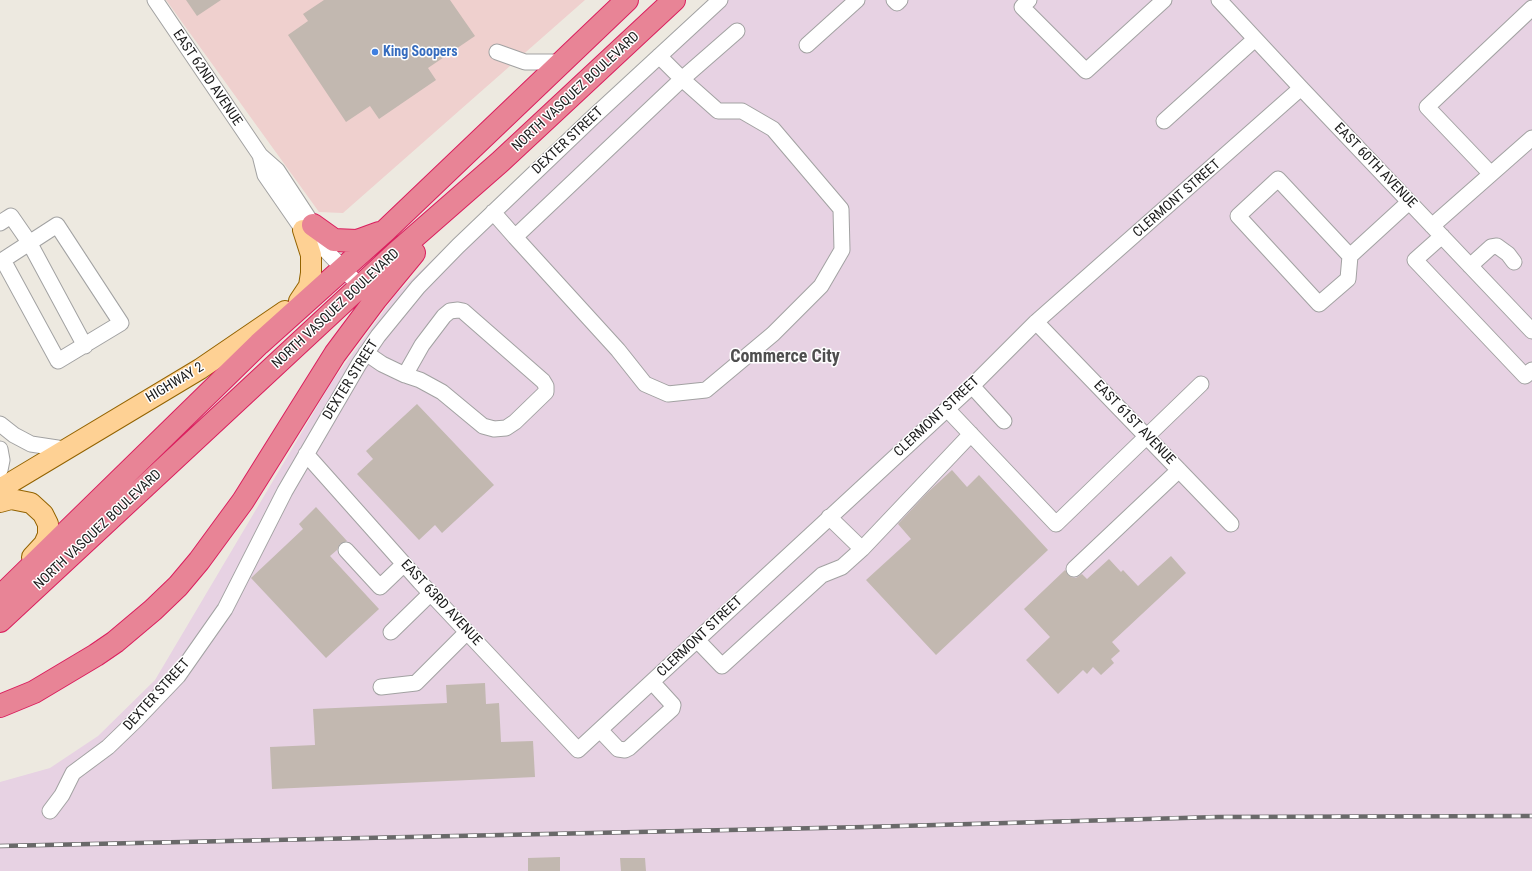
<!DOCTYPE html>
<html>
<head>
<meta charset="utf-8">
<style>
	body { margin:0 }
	canvas { display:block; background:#ede9e0 }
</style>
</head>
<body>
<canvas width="1532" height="871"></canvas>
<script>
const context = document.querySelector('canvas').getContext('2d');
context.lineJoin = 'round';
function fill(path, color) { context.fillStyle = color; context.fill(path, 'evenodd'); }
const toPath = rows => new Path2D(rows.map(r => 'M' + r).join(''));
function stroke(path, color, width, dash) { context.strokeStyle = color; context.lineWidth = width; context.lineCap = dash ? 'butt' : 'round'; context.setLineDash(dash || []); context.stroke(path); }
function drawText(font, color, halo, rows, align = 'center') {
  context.font = font + ' "Roboto Condensed",sans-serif'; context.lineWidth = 3; context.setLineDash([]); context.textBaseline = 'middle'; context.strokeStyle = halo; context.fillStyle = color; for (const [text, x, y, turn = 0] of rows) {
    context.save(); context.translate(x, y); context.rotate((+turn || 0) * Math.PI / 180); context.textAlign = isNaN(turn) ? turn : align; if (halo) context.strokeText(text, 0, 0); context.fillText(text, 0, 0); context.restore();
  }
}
fill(toPath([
	[166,0,585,0,343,213,319,212]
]), '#efd0ce');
fill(toPath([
	[709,0,1532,0,1532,871,0,871,0,782,50,768,98,736,155,680,331,383,396,294]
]), '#e7d2e3');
fill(toPath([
	[186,0,221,0,197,16],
	[324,0,450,0,475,36,428,68,436,80,379,119,370,106,346,122,288,35,308,21,303,14],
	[417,404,494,485,442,533,435,525,419,540,357,474,373,459,366,451],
	[952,470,967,487,979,475,1048,550,936,655,866,580,911,539,898,524,927,493],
	[316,507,347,541,340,544,337,550,330,556,379,609,326,658,251,578,303,529,299,524],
	[1171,556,1186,573,1112,642,1120,651,1111,659,1114,663,1101,675,1093,667,1087,674,1083,670,1058,694,1026,660,1050,637,1024,609,1065,570,1071,577,1076,578,1082,574,1087,579,1109,559,1121,572,1123,570,1138,586],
	[485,683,486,704,499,703,501,742,533,741,535,777,272,789,270,747,315,745,313,709,447,703,446,685],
	[560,857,560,871,528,871,528,858],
	[620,858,645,858,646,871,621,871]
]), '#c2b8b0');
const minor = toPath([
	[155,0,260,155,277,170,313,225,315,235],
	[894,0,897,3,900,0],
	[1029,0,1022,7,1086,71,1164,0],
	[1219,0,1301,88,1532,331],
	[807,45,857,0],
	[497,52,525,62,562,62],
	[1164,121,1255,39],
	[260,155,265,175,303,230,316,240,353,279],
	[1491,174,1427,107,1532,8],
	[493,212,515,237,682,79,659,56],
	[0,223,11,216,29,242,85,346],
	[57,225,121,323,58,361,3,260,57,225],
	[1432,226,1532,138],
	[1442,236,1415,260,1525,376,1532,370],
	[515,237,618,350,645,384,668,394,706,390,773,334,821,286,842,250,841,209,773,129,742,111,718,111,682,79,737,31],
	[1350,256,1348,279,1319,304,1238,216,1278,179,1350,256,1409,202],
	[1470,266,1491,247,1497,246,1508,254,1514,262],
	[1036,322,1231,524],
	[366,353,382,364,405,375,420,380,442,392,483,426,494,429,506,428,515,422,546,392,546,386,543,381,463,311,458,310,450,311,444,316,422,345,405,375],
	[972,386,1004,421],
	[947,409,1056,524,1201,384],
	[0,424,14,435,31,444,64,449],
	[0,449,2,460,0,470],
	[306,454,420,582,578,750,972,386,1036,322,1301,88],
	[829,517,862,549,971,434],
	[346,550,380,587,404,564],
	[1074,569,1179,470],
	[391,632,431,593],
	[697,640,722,666,822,575,842,567,862,549],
	[381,687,416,683,467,632],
	[600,730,618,749,625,750,629,748,672,709,673,705,652,682],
	[50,811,62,795,73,773,108,747,136,720,178,676,225,609,285,491,359,364,378,336,418,287,458,246,590,120,720,0]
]);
const major = toPath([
	[299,301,309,286,311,273,311,255,303,230],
	[0,489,200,369,285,311],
	[0,502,11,499,31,503,43,514,48,524,48,535,44,544,32,557]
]);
const highway = toPath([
	[313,225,334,240,357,241,379,233],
	[0,597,259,344,386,230,627,0],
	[0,621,396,253,500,162,674,0],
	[0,706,34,692,96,655,115,642,153,610,178,586,199,561,243,501,335,354,376,299,414,253]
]);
stroke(minor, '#a2a2a2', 17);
stroke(major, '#936300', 22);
stroke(highway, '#da1f5e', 24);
stroke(minor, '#fff', 15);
stroke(major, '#fed194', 20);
stroke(highway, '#e88496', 22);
const rail = toPath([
	[0,846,865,827,1218,817,1532,816]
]);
stroke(rail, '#696969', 4.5);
stroke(rail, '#fff', 3, [9]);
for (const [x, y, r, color] of [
	[375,52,4,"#3f7fe0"]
]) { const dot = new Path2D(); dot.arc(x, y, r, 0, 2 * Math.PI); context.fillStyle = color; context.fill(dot); stroke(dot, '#fff', 1.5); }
drawText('bold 14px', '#366cbe', '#fff', [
	["King Soopers",383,52]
], 'left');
drawText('14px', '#1b1b1b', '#fff', [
	["EAST 62ND AVENUE",207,78,56],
	["NORTH VASQUEZ BOULEVARD",576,92,-43],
	["DEXTER STREET",568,141,-43],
	["EAST 60TH AVENUE",1375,166,46],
	["CLERMONT STREET",1177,199,-41],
	["NORTH VASQUEZ BOULEVARD",336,309,-43],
	["DEXTER STREET",351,380,-58],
	["HIGHWAY 2",175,383,-31],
	["CLERMONT STREET",937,417,-43],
	["EAST 61ST AVENUE",1134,423,46],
	["NORTH VASQUEZ BOULEVARD",98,530,-43],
	["EAST 63RD AVENUE",441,603,47],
	["CLERMONT STREET",700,637,-43],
	["DEXTER STREET",157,695,-48]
]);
drawText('bold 18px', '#4e4e4e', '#fff', [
	["Commerce City",785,357]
]);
</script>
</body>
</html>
